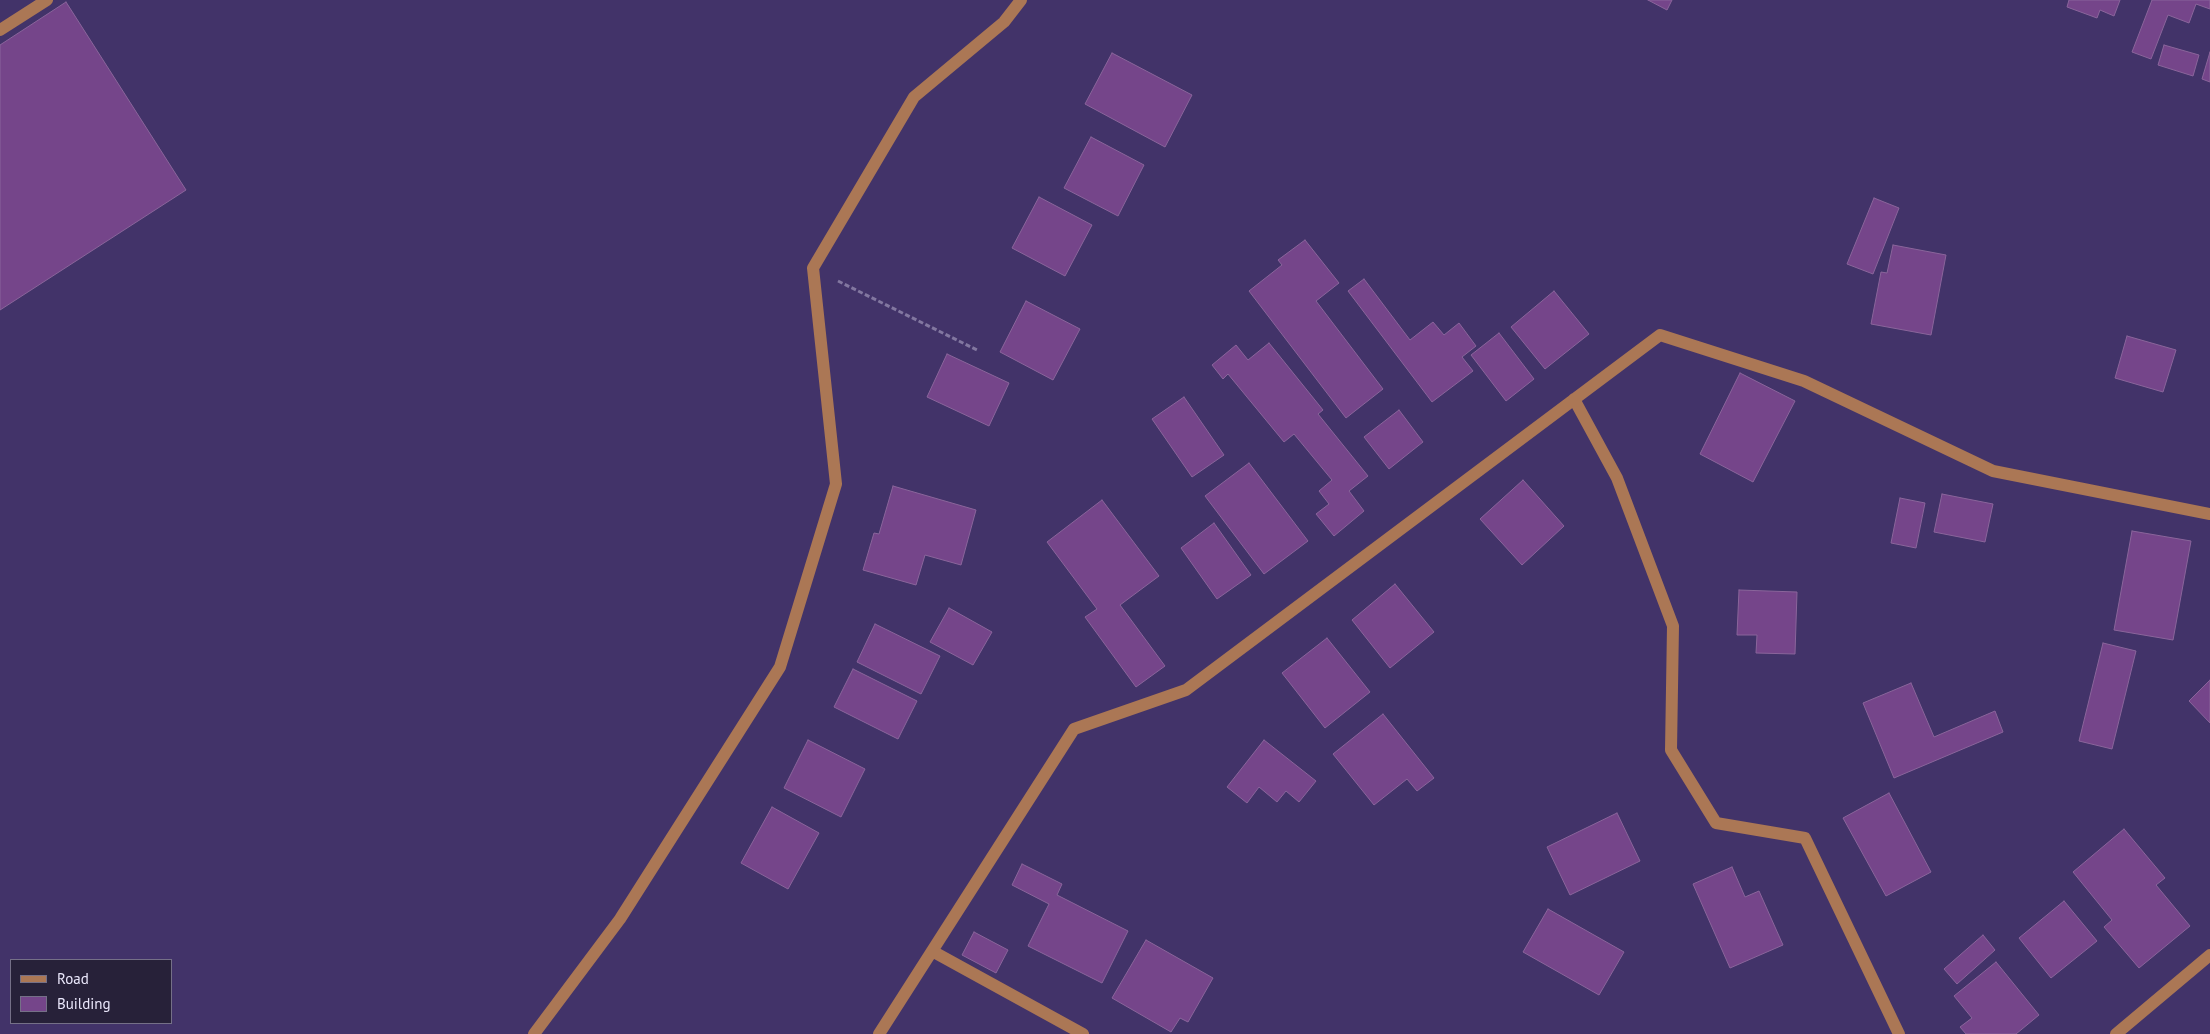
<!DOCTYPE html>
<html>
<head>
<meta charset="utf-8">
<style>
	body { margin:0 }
	#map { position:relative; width:2210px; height:1034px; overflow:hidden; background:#423369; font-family:"PT Sans",sans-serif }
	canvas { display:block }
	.legend { position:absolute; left:10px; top:959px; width:162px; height:65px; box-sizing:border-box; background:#272139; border:1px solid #757087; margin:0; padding:6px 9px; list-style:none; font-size:15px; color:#eae7fb }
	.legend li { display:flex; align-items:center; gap:10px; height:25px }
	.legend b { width:25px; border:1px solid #757087 }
</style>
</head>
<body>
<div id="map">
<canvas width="2210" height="1034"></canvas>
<ul class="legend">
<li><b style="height:6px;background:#ab7755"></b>Road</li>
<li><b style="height:14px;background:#75458a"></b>Building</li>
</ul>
</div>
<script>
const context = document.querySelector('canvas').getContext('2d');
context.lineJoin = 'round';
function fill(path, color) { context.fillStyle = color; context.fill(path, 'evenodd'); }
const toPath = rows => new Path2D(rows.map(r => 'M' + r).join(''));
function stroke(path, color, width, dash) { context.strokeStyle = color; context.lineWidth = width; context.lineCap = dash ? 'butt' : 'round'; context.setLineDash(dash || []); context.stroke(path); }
const building = toPath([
	[1648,0,1672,0,1667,10,1648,0],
	[2069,0,2120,0,2114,16,2100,10,2097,18,2067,7,2069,0],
	[2152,0,2210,0,2210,9,2196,4,2189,23,2168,15,2151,59,2132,52,2152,0],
	[66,2,186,190,0,310,0,45,66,2],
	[2164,45,2199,55,2193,76,2158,65,2164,45],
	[2210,52,2210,82,2202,79,2210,52],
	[1112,53,1192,95,1165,147,1085,104,1112,53],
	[1091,137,1144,165,1118,216,1064,188,1091,137],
	[1039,197,1092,225,1065,276,1012,248,1039,197],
	[1874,198,1899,208,1873,274,1847,264,1874,198],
	[1305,240,1339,283,1316,301,1383,389,1346,418,1249,291,1282,265,1278,260,1305,240],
	[1893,245,1946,255,1931,335,1871,324,1881,272,1887,273,1893,245],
	[1364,279,1410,340,1433,322,1444,335,1459,323,1476,346,1462,357,1473,371,1432,402,1348,291,1364,279],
	[1554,291,1589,334,1545,369,1511,327,1554,291],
	[1026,301,1080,329,1053,380,1000,352,1026,301],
	[1499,333,1534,379,1506,401,1471,355,1499,333],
	[2127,336,2176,350,2163,392,2115,378,2127,336],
	[1269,343,1323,410,1318,414,1368,476,1349,491,1364,511,1334,536,1316,514,1329,504,1319,491,1332,480,1294,434,1284,442,1228,374,1223,379,1212,365,1236,345,1248,360,1269,343],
	[947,354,1009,383,989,426,927,397,947,354],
	[1740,373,1795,401,1753,482,1700,454,1740,373],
	[1184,397,1224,455,1192,477,1152,419,1184,397],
	[1399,410,1423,442,1389,469,1364,437,1399,410],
	[1249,463,1308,541,1264,574,1205,496,1249,463],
	[1523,480,1564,526,1522,565,1480,519,1523,480],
	[893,486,976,510,961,565,925,555,916,585,863,570,874,533,879,534,893,486],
	[1942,494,1993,504,1985,542,1934,532,1942,494],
	[1900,498,1925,503,1916,548,1891,543,1900,498],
	[1102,500,1159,576,1120,605,1165,666,1136,687,1085,617,1097,609,1047,542,1102,500],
	[1214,523,1251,575,1217,599,1181,548,1214,523],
	[2132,531,2191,541,2173,640,2114,630,2132,531],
	[1395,584,1434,632,1390,668,1352,620,1395,584],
	[1739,590,1797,592,1795,654,1756,653,1757,635,1737,635,1739,590],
	[949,608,992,632,973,665,930,642,949,608],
	[875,624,940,656,921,694,857,662,875,624],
	[1327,638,1370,692,1325,728,1282,673,1327,638],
	[2103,643,2136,651,2112,749,2079,741,2103,643],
	[853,669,917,701,898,739,834,707,853,669],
	[2210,680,2210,723,2189,701,2210,680],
	[1911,683,1934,737,1995,711,2003,732,1894,778,1863,703,1911,683],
	[1383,714,1434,778,1417,791,1407,779,1374,805,1333,754,1383,714],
	[808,740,865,769,841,817,784,788,808,740],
	[1264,740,1316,781,1299,802,1286,791,1277,802,1259,787,1247,803,1227,787,1264,740],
	[1889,793,1931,872,1886,896,1843,818,1889,793],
	[772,807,819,833,788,889,741,863,772,807],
	[1617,813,1640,861,1570,895,1547,847,1617,813],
	[2124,829,2165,878,2156,885,2190,926,2139,968,2104,927,2112,920,2073,872,2124,829],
	[1022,864,1062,884,1057,895,1128,931,1102,983,1028,946,1049,904,1012,885,1022,864],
	[1732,867,1745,897,1759,891,1783,945,1730,968,1693,884,1732,867],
	[2064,901,2097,941,2051,978,2019,938,2064,901],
	[1548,909,1624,952,1599,995,1523,952,1548,909],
	[974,932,1008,950,996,973,962,955,974,932],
	[1983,935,1995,950,1957,984,1944,969,1983,935],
	[1146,940,1213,978,1188,1022,1180,1018,1171,1032,1112,998,1146,940],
	[1996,962,2039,1015,2016,1034,1966,1034,1960,1027,1972,1018,1954,996,1996,962]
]);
fill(building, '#75458a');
stroke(building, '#8a659b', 1);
stroke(toPath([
	[838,281,977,350]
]), '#8277a0', 3, [5, 2.5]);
stroke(toPath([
	[0,30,47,0],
	[1574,399,1617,478,1673,626,1671,750,1716,823,1805,838,1899,1034],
	[932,951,1083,1034],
	[534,1034,620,919,780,667,836,484,813,268,914,97,1004,22,1021,0],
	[879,1034,1074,729,1186,690,1660,335,1804,381,1993,471,2210,514],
	[2116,1034,2210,955]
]), '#ab7755', 12);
</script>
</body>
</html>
